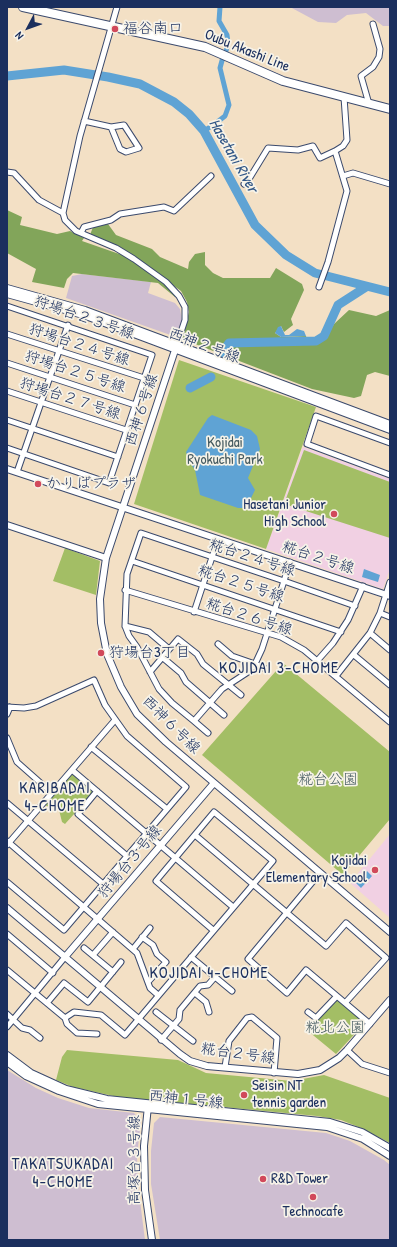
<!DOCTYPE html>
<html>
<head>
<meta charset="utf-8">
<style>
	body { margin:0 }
	#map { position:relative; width:397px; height:1247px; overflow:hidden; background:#f3e0c5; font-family:"Patrick Hand",sans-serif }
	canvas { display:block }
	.frame { position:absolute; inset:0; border:8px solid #1b2f5e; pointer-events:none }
	.north { position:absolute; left:8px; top:8px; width:40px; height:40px; -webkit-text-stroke:3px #f7f3e8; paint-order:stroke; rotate:229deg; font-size:11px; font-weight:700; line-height:16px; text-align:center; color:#1b2f5e }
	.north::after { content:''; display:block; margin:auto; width:14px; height:18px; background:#1b2f5e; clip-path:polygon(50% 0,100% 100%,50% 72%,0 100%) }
</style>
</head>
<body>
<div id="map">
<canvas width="397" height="1247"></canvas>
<div class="frame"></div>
<div class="north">N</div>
</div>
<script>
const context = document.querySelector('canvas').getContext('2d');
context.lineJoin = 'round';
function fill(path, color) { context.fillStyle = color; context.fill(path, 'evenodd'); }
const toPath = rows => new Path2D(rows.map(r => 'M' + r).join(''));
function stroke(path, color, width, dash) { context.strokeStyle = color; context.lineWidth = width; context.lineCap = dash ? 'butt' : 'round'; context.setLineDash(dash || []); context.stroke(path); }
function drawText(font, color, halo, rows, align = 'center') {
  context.font = font + ' "Patrick Hand","Klee One",sans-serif'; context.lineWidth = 3.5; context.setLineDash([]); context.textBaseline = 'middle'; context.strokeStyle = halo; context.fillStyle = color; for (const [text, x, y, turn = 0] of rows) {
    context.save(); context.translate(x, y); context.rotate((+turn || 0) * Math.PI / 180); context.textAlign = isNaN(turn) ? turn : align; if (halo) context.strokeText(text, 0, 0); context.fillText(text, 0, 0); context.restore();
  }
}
fill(toPath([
	[303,447,390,479,390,569,383,589,266,549],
	[390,834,390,918,350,883]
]), '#f1d0e3');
fill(toPath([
	[290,7,390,7,390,26,383,26,366,13,347,15,336,23,318,22],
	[82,274,151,282,148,293,175,303,180,309,182,320,176,337,66,298,72,276],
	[7,1070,36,1088,58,1098,89,1108,134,1113,141,1121,137,1156,138,1185,145,1240,7,1240],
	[160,1117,326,1133,350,1141,384,1160,390,1165,390,1240,160,1240,151,1184,151,1151,154,1123]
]), '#cebed1');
fill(toPath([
	[179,360,316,407,266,549,134,504],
	[304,450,390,482,390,538,284,504],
	[65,548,100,561,96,595,53,581],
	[283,663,390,752,390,819,343,875,202,755],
	[69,775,74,775,92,790,93,793,65,824,62,822,59,810,44,805],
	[336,998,365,1023,336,1054,308,1031],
	[67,1050,178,1060,206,1073,292,1081,324,1075,390,1098,390,1143,361,1128,341,1120,317,1116,118,1097,73,1087,56,1080,62,1057]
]), '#a3be65');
fill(toPath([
	[7,210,22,217,20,225,57,234,70,231,84,238,82,241,125,256,155,276,176,295,175,297,158,283,73,273,67,279,64,288,32,282,36,269,7,253],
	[108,224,116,235,152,249,160,257,188,269,189,262,195,254,205,252,205,265,213,273,223,278,270,278,276,268,302,284,304,290,291,319,293,325,284,332,281,326,275,333,281,337,306,336,308,343,315,344,325,339,334,324,349,310,376,316,390,310,390,376,375,372,367,375,361,396,354,398,312,389,182,339,189,312,187,302,181,291,122,248,90,235,93,227]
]), '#82a55a');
fill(toPath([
	[281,326,285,335,289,335,297,329,304,331,306,336,281,337,275,333,278,327],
	[212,415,251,430,257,436,260,449,248,478,255,490,248,504,244,508,238,508,200,495,195,470,190,463,186,452,208,418],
	[364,569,380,575,378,582,362,577],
	[367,871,372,876,361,888,356,883]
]), '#5fa3d4');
stroke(toPath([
	[220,7,219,21,227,35,228,43,226,51],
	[216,123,225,116,229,105,220,68,223,57],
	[204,131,213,125]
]), '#5fa3d4', 5);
stroke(toPath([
	[7,76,64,70,108,77,140,84,174,102,189,114,204,131,255,225,286,255,315,273,390,292],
	[221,355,229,343,316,341,324,336,338,305,366,287],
	[190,388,211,377]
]), '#5fa3d4', 9);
const minor = toPath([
	[117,7,80,136,63,213,65,220,76,231,116,248,134,259,166,282,179,296,185,307,185,320,177,344],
	[369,104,361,76,373,67,379,57,380,49,373,24],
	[84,121,111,127,124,125,139,148,126,152,120,149,111,127],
	[7,172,14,173,39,200,63,213],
	[343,176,353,173,390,184],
	[244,184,249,179,268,148,298,150,313,146,320,158,335,151],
	[81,233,84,227,111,220,120,214,164,207,174,211,211,176],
	[319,287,328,262,347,191,335,151,343,146,347,140,344,97],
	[7,306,152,355,109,483,7,448],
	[7,334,144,378],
	[7,363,135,405],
	[7,391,126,430],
	[7,420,118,457],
	[390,443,316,416,307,444,390,475],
	[17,472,68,325],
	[132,561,341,632],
	[290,562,284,581,262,649,255,664,248,672,222,689,194,721,172,703,159,689,137,647,129,636,125,626,127,574,141,533,284,581,355,606],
	[125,590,281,637,304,650,390,722],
	[194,612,218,539],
	[380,613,390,617],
	[125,626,149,632,169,649],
	[370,633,390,650],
	[218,644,232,656,255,664,266,669],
	[354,655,390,685],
	[162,657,181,673,186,682,224,715],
	[317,661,333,643,348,620,363,586],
	[150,672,178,639,197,654,203,664,241,695],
	[336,676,370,633,380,613,390,582],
	[7,707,24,708,36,706,94,680,105,705,127,736,186,787,64,930,7,882],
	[7,714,10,707],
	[194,721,208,733],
	[7,738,17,762,52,793],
	[91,747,167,809],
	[72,770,233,907],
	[97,791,78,814,127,856],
	[7,803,103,884],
	[195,835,326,946,346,923,386,958,345,1003],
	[7,841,137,953,150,988,158,995],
	[7,845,115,720],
	[320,873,248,959,287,993,306,970,370,1024],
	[7,934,53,973],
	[142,937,153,945,157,954,166,962,148,982],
	[84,948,113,972],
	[133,949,150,928],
	[93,955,113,932],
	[191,957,232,991],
	[7,970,65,1018,74,1012,101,1015,125,1035,273,861,214,812,156,881,213,930],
	[195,993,206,1002,209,1012],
	[47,1003,64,983,88,1002,121,962],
	[156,1012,193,1041],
	[308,1012,316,1018,337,996],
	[7,1014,22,1028,30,1030,40,1038],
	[65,1018,67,1024,77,1033,97,1034],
	[7,1027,65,957],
	[161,1040,179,1019,180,1010,200,986,208,985,215,977],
	[347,1050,362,1064,390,1073],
	[225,1067,229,1041,247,1018,252,1017,277,1038,274,1073]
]);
const tertiary = toPath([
	[7,288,85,310,390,424],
	[7,294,83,315,390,430],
	[177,344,106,558,100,599,101,623,107,654,121,687,137,714,166,742,390,932],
	[7,469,390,596],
	[7,525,106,558],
	[7,908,180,1054,190,1061,207,1066,298,1074,320,1070,339,1058,347,1050,390,1000],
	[65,957,214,783],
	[7,1055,31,1073,66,1089,107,1099,330,1122,362,1132,390,1148],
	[7,1062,26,1076,59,1091,98,1104,327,1127,363,1139,390,1156],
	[148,1106,144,1146,145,1190,152,1240]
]);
const primary = toPath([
	[23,7,205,47,283,81,390,109]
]);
stroke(minor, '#3b4a6d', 7);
stroke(tertiary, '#3b4a6d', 8);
stroke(primary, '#3b4a6d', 10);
stroke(minor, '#fff', 5);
stroke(tertiary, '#fff', 6);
stroke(primary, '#fff', 8);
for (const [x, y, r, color] of [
	[115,29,4,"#d1495b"],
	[38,484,4,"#d1495b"],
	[334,514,4,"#d1495b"],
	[101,653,4,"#d1495b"],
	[375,870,4,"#d1495b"],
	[244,1095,4,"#d1495b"],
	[263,1179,4,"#d1495b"],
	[313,1197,4,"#d1495b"]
]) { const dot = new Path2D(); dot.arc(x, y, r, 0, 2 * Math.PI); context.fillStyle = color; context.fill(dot); stroke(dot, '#f7f3e8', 1.5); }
drawText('15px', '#1b2f5e', '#f7f3e8', [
	["福谷南口",123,29],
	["かりばプラザ",46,484],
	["Hasetani Junior",326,505,"right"],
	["High School",326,522,"right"],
	["狩場台3丁目",109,653],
	["Kojidai",367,861,"right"],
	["Elementary School",367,878,"right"],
	["Seisin NT",252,1086],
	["tennis garden",252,1103],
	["R&D Tower",271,1179],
	["Technocafe",313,1212,"center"]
], 'left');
drawText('15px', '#1b2f5e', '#f7f3e8', [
	["Oubu Akashi Line",247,51,22],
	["狩場台２３号線",84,318,19],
	["狩場台２４号線",79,345,18],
	["西神２号線",204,346,20],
	["狩場台２５号線",75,372,18],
	["狩場台２７号線",70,399,18],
	["西神６号線",142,410,-72],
	["糀台２４号線",252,558,18],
	["糀台２号線",318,558,18],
	["糀台２５号線",241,584,18],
	["糀台２６号線",249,617,18],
	["西神６号線",171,725,45],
	["狩場台３号線",130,862,-50],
	["糀台２号線",238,1054,8],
	["西神１号線",186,1100,6],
	["高塚台３号線",135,1160,-90]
]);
drawText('15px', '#445a60', '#f7f3e8', [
	["Kojidai",225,443],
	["Ryokuchi Park",225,460],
	["糀台公園",328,780],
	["糀北公園",335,1028]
]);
drawText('italic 16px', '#335887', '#f7f3e8', [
	["Hasetani River",233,156,60]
]);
context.letterSpacing = '1px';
drawText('16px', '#1b2f5e', '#f7f3e8', [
	["KOJIDAI 3-CHOME",279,669],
	["KARIBADAI",55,789],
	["4-CHOME",55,807],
	["KOJIDAI 4-CHOME",209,974],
	["TAKATSUKADAI",63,1165],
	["4-CHOME",63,1183]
]);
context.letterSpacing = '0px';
</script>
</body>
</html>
